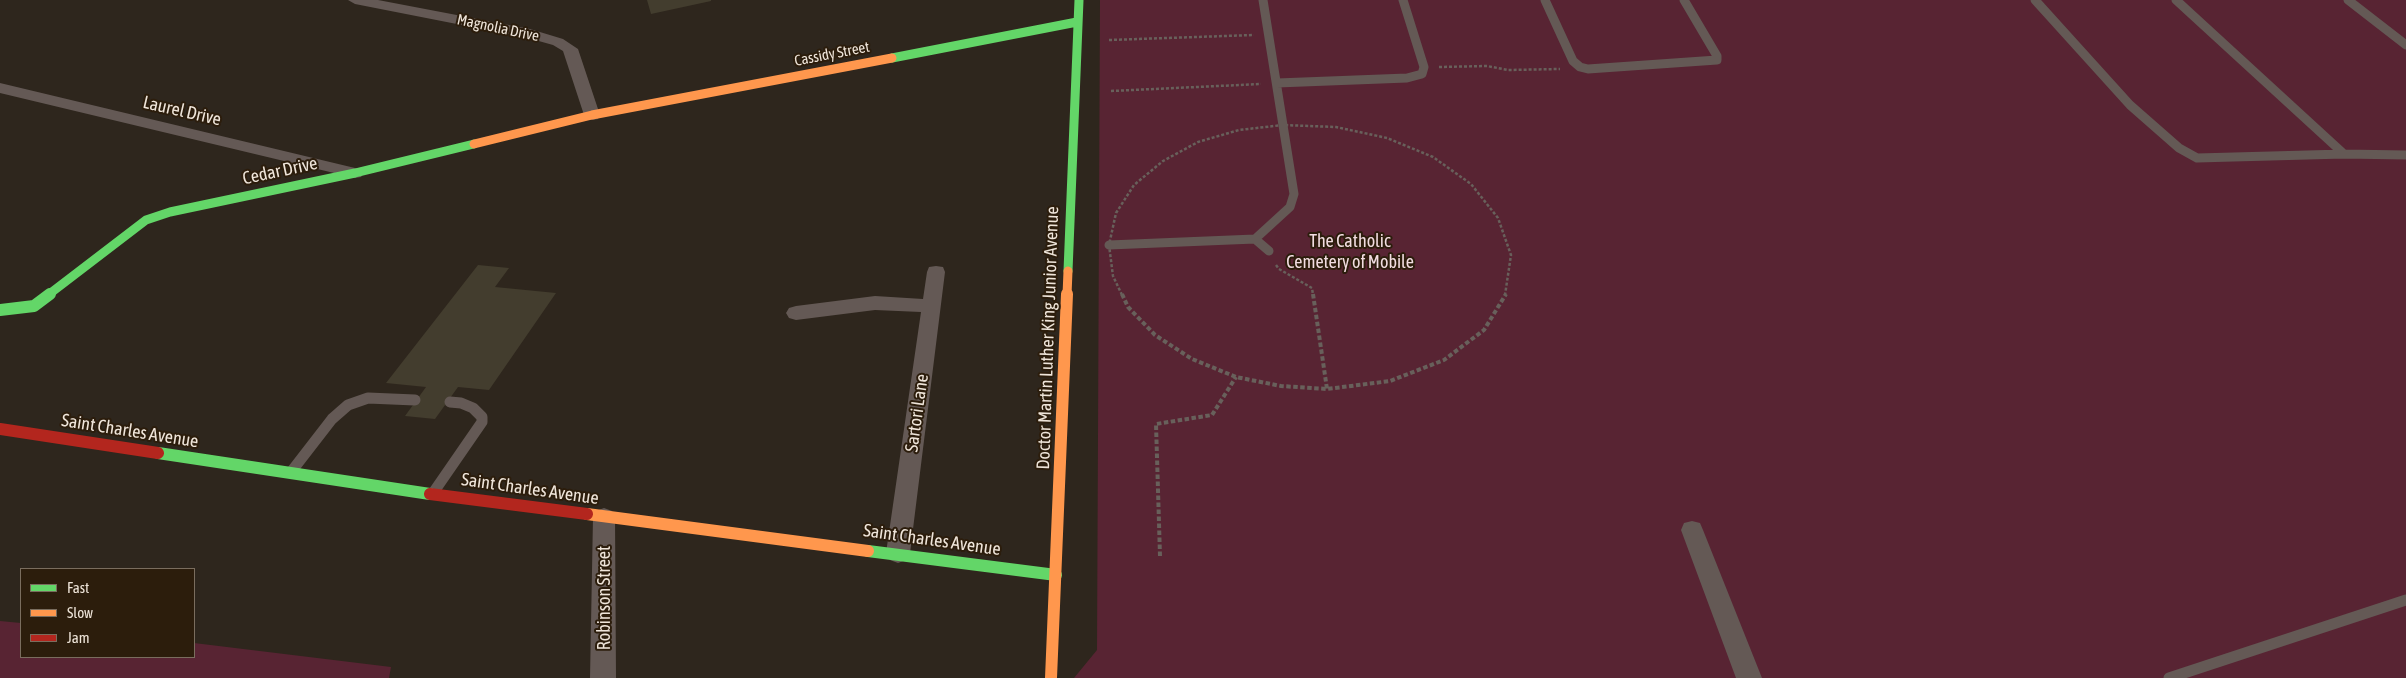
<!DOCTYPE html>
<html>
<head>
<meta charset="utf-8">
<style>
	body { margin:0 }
	#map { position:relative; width:2406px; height:678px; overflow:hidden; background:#2e261d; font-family:"Asap Condensed",sans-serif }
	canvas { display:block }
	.legend { position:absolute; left:20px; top:568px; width:175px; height:90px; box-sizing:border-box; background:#2c1d0c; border:1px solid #7a6d5e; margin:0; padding:6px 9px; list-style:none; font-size:15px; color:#efe5da }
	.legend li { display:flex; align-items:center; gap:10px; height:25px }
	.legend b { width:25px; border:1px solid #7a6d5e }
</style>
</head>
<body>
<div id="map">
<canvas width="2406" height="678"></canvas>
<ul class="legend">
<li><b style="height:6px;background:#63d668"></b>Fast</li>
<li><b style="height:6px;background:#ff974d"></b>Slow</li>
<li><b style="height:6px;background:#b3261e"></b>Jam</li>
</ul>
</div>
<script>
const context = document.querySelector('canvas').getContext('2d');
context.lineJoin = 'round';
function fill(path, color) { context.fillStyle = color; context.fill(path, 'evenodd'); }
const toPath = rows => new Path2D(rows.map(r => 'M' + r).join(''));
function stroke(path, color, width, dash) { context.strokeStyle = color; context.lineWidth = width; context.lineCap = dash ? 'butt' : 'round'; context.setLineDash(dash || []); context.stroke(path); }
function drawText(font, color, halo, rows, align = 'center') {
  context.font = font + ' "Asap Condensed",sans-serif'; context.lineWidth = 4; context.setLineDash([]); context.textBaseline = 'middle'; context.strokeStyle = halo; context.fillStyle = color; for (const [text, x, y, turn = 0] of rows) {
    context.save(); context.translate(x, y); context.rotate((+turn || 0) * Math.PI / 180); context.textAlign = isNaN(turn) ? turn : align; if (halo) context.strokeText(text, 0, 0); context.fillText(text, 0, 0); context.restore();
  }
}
fill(toPath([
	[1100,0,2406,0,2406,678,1074,678,1097,650],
	[0,621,21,623,21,657,194,657,194,643,391,667,389,678,0,678]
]), '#582433');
fill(toPath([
	[647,0,711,0,711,1,651,14],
	[478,265,509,268,495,287,556,293,489,390,458,387,435,419,405,416,426,387,386,383]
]), '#433d2e');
stroke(toPath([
	[1109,40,1254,35],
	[1439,67,1487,66,1508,70,1560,69],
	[1111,91,1261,84],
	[1276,265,1279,269,1312,288,1313,295],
	[1122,295,1113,276,1109,245,1116,213,1134,185,1163,161,1198,142,1239,130,1283,125,1336,127,1387,138,1433,157,1471,184,1498,218,1511,255,1505,295]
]), '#68605b', 2.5, [3, 2]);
stroke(toPath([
	[1122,294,1128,307,1155,335,1192,359,1236,377,1281,386,1327,389,1390,381,1444,360,1484,330,1506,294],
	[1313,294,1327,389],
	[1160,556,1156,424,1212,415,1236,377]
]), '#68605b', 4, [4.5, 2.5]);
stroke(toPath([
	[1545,0,1573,61,1580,67,1588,69,1717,60,1717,56,1684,0],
	[2035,0,2130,105,2179,148,2197,158,2344,154,2406,155],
	[2176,0,2344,154],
	[2348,0,2406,45],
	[1277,83,1407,78,1422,74,1424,67,1403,0],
	[1255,239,1269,251],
	[1109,245,1255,239,1290,207,1294,194,1263,0]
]), '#645955', 9);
stroke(toPath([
	[291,472,332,419,348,405,368,398,415,400],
	[433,493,482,422,482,417,473,408,461,403,450,402],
	[2169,678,2406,600]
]), '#645955', 11);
fill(toPath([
	[348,0,378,0,530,29,563,39,578,49,600,115,598,119,592,120,586,119,584,115,563,51,553,45,528,38,355,4,348,0],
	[0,83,355,168,361,169,364,173,361,177,355,178,0,93,0,83],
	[936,266,943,267,945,272,910,553,906,560,898,563,890,560,886,553,921,312,875,310,796,320,789,318,786,313,789,308,796,306,875,296,923,299,927,272,929,267,936,266],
	[604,508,612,511,615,517,616,678,590,678,593,517,596,511,604,508],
	[1692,521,1700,523,1703,530,1762,678,1736,678,1681,530,1684,523,1692,521]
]), '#645955');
stroke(toPath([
	[892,58,1077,22],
	[1068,271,1079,0],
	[48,295,146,220,170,212,355,173,474,144]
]), '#63d668', 9);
stroke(toPath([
	[0,310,34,306,50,294],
	[158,453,430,494],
	[868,551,1056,575]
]), '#63d668', 12);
stroke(toPath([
	[474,144,592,115,892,58],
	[1067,295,1068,271]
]), '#ff974d', 9);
stroke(toPath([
	[587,514,868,551],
	[1051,678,1067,294]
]), '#ff974d', 12);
stroke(toPath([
	[0,429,158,453],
	[430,494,587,514]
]), '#b3261e', 12);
drawText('15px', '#efe5da', '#2c1d0c', [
	["Magnolia Drive",498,28,12],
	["Cassidy Street",832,54,-11]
]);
drawText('18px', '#efe5da', '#2c1d0c', [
	["Laurel Drive",182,111,13],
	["Cedar Drive",280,171,-12],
	["Doctor Martin Luther King Junior Avenue",1048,338,-88],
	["Sartori Lane",917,413,-82],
	["Saint Charles Avenue",130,431,9],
	["Saint Charles Avenue",530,489,8],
	["Saint Charles Avenue",932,540,8],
	["Robinson Street",604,598,-90]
]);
drawText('18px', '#f2dde1', '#2c1d0c', [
	["The Catholic",1350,241],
	["Cemetery of Mobile",1350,262]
]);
</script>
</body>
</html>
